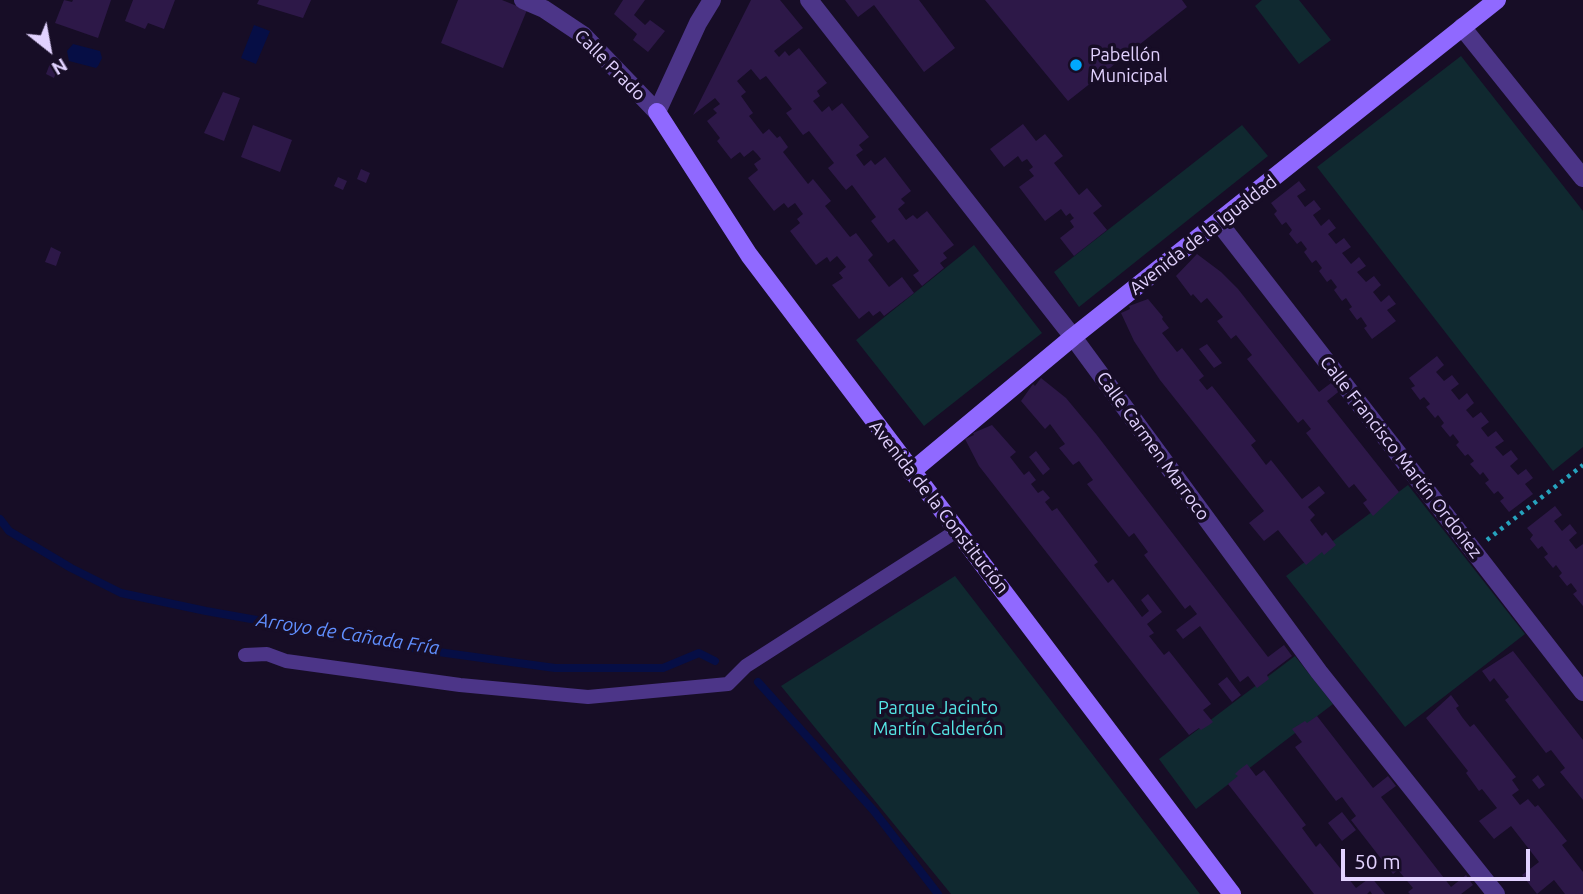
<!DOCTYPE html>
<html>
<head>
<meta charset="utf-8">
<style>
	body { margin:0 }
	#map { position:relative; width:1583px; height:894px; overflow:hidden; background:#170d26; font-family:Ubuntu,sans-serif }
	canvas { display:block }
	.north { position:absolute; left:14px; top:14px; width:70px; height:70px; -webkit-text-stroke:5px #170d26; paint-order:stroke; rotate:149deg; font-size:19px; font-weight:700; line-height:28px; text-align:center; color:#e2d2ff }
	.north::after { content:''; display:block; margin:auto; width:24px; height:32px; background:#e2d2ff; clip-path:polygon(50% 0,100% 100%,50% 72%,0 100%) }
	.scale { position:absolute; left:1341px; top:849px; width:189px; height:32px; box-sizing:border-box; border:4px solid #e2d2ff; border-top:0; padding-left:9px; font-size:21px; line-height:24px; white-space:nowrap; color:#e2d2ff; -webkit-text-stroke:5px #170d26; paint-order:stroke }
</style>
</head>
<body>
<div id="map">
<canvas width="1583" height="894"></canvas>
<div class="north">N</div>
<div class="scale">50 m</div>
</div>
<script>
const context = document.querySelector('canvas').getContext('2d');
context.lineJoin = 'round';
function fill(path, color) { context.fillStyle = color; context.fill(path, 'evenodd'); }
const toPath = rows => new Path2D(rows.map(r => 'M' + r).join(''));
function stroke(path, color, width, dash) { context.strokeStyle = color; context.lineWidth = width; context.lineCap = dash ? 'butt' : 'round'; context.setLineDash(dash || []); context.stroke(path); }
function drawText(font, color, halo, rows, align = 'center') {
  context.font = font + ' Ubuntu,sans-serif'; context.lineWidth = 7; context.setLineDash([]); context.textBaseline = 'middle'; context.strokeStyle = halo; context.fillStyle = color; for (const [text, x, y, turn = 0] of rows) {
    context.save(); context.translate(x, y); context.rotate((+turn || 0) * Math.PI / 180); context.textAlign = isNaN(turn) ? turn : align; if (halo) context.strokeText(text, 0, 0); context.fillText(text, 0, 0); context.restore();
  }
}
fill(toPath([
	[1262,0,1299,0,1331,40,1299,64,1255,6],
	[1461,56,1583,211,1583,447,1553,471,1317,167],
	[1242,125,1268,156,1079,307,1054,272],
	[974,245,1042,333,924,426,856,340],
	[1408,485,1525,634,1405,727,1286,576],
	[955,576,1200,894,951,894,781,686],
	[1295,656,1333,704,1196,809,1159,759]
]), '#102930');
fill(toPath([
	[254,25,270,31,256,64,241,58],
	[73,44,100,51,102,58,98,66,96,68,69,61,67,51]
]), '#060e45');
stroke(toPath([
	[0,519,9,531,71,568,121,593,206,611,431,651,555,668,663,668,699,653,715,661],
	[758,682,874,811,938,894]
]), '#060e45', 8);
fill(toPath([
	[64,0,72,2,73,0,111,0,98,38,55,23],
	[133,0,175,0,164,29,148,23,145,29,125,21],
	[259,0,311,0,303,18,257,4],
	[458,0,502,0,527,10,503,68,441,43],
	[623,0,645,0,634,15,645,25,650,20,665,31,648,52,633,40,637,34,614,14],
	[751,0,780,0,803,28,774,51,779,57,785,51,789,56,799,48,827,83,817,91,820,96,813,101,822,112,829,106,832,111,842,103,869,137,859,145,863,150,856,155,864,166,871,160,875,165,885,157,911,191,901,199,905,203,898,209,906,220,913,215,917,219,927,211,954,245,943,253,947,258,940,263,944,268,922,286,913,275,919,271,894,239,888,243,871,221,876,217,852,185,846,190,828,168,834,163,809,131,803,135,786,113,792,109,766,76,760,80,751,69,737,81,746,92,741,96,753,113,749,116,763,134,769,129,777,138,780,136,788,147,783,152,808,184,813,179,831,201,825,206,850,237,856,233,873,255,868,260,889,287,902,277,914,293,884,316,880,311,873,316,869,311,859,319,832,285,843,278,839,273,846,267,837,256,830,262,827,257,816,265,790,231,800,223,797,219,803,214,795,203,788,208,784,203,774,211,748,178,758,170,754,164,761,159,757,154,753,150,744,157,740,152,731,159,717,141,720,138,707,121,717,113,713,109,720,104,715,98,693,115],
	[845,0,919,0,955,48,924,72,874,5,858,17],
	[985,0,1182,0,1187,7,1068,101],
	[51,61,59,64,54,78,46,74],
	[223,92,240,98,224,141,204,133],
	[1023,124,1036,141,1045,134,1063,156,1054,163,1079,195,1087,188,1102,206,1093,213,1107,230,1074,256,1060,238,1074,227,1070,221,1074,218,1072,216,1070,213,1066,216,1061,209,1045,221,1019,187,1034,176,1029,170,1033,167,1027,159,1022,162,1018,156,1004,167,990,149],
	[253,125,292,140,280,172,241,157],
	[361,169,370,173,366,183,357,179],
	[338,177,347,181,343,190,334,186],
	[1299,181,1306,190,1297,196,1305,207,1314,200,1321,209,1313,215,1321,226,1329,219,1336,228,1328,234,1336,244,1344,238,1351,247,1342,253,1351,264,1359,257,1366,266,1357,272,1366,282,1374,276,1381,285,1373,292,1381,302,1389,295,1396,304,1387,310,1396,321,1372,339,1364,328,1367,326,1361,317,1357,320,1349,309,1352,307,1346,298,1342,301,1334,290,1337,287,1331,279,1327,282,1319,271,1322,268,1316,260,1312,263,1304,252,1307,249,1301,241,1297,244,1289,234,1292,230,1286,222,1282,225,1274,214,1277,211,1271,203],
	[51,247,61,252,56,266,45,262],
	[1197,254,1221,272,1238,289,1319,392,1335,380,1342,389,1327,401,1399,492,1373,516,1363,503,1367,500,1354,484,1349,488,1306,433,1311,429,1303,419,1298,423,1247,359,1252,355,1236,335,1231,339,1217,321,1223,317,1207,298,1201,303,1193,294,1191,296,1176,276],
	[1148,299,1163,317,1162,319,1169,328,1162,333,1177,352,1182,348,1204,376,1199,380,1207,390,1212,386,1256,441,1251,445,1266,465,1271,460,1302,499,1319,486,1325,493,1308,507,1315,515,1310,520,1322,536,1326,532,1336,545,1324,555,1322,552,1306,565,1278,530,1264,541,1249,523,1264,511,1160,380,1134,341,1121,313,1130,309,1129,306],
	[1207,344,1222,363,1214,368,1199,349],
	[1437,356,1444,365,1436,372,1444,381,1452,375,1459,384,1451,390,1459,400,1467,393,1474,403,1466,410,1473,418,1481,412,1489,422,1481,428,1488,437,1496,431,1504,441,1495,447,1503,456,1511,450,1518,459,1510,466,1518,475,1526,469,1533,478,1525,484,1533,494,1509,512,1500,501,1504,498,1498,491,1494,494,1485,483,1489,480,1483,472,1480,475,1470,464,1474,461,1468,454,1465,456,1456,445,1459,442,1453,434,1450,437,1441,426,1444,423,1438,415,1435,418,1426,407,1430,404,1424,397,1420,400,1411,388,1415,386,1409,378],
	[1041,378,1066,398,1096,434,1268,657,1284,645,1292,656,1267,675,1269,679,1257,688,1248,676,1240,682,1200,626,1183,639,1176,630,1197,614,1190,605,1185,609,1144,555,1148,552,1134,533,1129,537,1087,484,1093,480,1079,461,1073,465,1059,448,1065,444,1050,424,1045,429,1021,401,1033,384,1035,386],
	[992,425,1016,452,1010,457,1024,475,1029,471,1036,480,1031,484,1038,493,1043,490,1050,498,1045,502,1052,511,1057,508,1098,562,1094,565,1108,583,1113,579,1142,617,1149,611,1141,600,1148,594,1162,612,1147,624,1154,633,1149,636,1164,655,1169,651,1211,704,1203,710,1213,722,1209,725,1201,730,1199,728,1189,735,979,466,965,439,974,435,973,433],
	[1036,451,1050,469,1043,475,1029,457],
	[1555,506,1562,515,1554,521,1562,531,1570,524,1577,533,1569,540,1576,549,1583,544,1583,606,1573,594,1577,591,1571,583,1567,586,1559,576,1562,573,1556,565,1553,568,1544,557,1548,554,1542,546,1538,549,1530,539,1533,535,1527,528],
	[1513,651,1583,740,1583,800,1560,772,1565,768,1551,750,1546,753,1505,700,1509,697,1501,687,1494,678,1490,682,1482,671],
	[1227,677,1241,695,1232,702,1218,684],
	[1451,695,1459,706,1456,708,1462,717,1470,727,1474,724,1516,777,1512,780,1519,790,1512,795,1520,805,1528,799,1535,807,1538,805,1567,841,1562,845,1583,872,1583,894,1565,894,1554,880,1537,894,1522,875,1539,862,1511,826,1494,839,1479,821,1497,808,1482,789,1479,791,1466,773,1468,771,1426,718],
	[1317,716,1373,788,1388,776,1396,786,1381,797,1451,887,1466,875,1473,885,1461,894,1410,894,1408,892,1413,888,1398,870,1393,874,1351,820,1356,816,1342,797,1336,801,1295,747,1302,742,1292,729,1305,721,1307,723],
	[1247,764,1256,776,1264,770,1306,825,1302,828,1316,847,1320,843,1356,888,1371,877,1385,894,1372,894,1370,891,1367,894,1314,894,1228,784,1238,776,1235,774,1239,770],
	[1538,775,1545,785,1539,789,1532,780],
	[1342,812,1356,830,1342,841,1328,823]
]), '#2d1848');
stroke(toPath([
	[1487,540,1583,465]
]), '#26a3be', 4.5, [3.5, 5]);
stroke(toPath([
	[245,655,267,654,286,661,460,685,588,697,728,684,746,666,958,530]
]), '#4c3588', 14);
stroke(toPath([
	[523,0,544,9,583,35,657,112,698,23,712,0],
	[809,0,1073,337,1319,672,1496,894],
	[1462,27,1583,178],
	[1219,223,1583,692]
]), '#4c3588', 18);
stroke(toPath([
	[657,112,749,255,1232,894],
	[911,472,1073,337,1497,0]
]), '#9069ff', 18);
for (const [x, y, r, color] of [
	[1076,65,7,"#00a7fd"]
]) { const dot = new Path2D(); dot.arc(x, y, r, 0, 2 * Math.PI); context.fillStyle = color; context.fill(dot); stroke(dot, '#170d26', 2.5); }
drawText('18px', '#e2d2ff', '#170d26', [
	["Pabellón",1090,55],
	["Municipal",1090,76]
], 'left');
drawText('18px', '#e2d2ff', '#170d26', [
	["Calle Prado",610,65,45],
	["Avenida de la Igualdad",1203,235,-38],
	["Calle Carmen Marroco",1153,446,54],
	["Calle Francisco Martín Ordoñez",1401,457,52],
	["Avenida de la Constitución",939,507,52]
]);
drawText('18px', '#55e7e6', '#170d26', [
	["Parque Jacinto",938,708],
	["Martín Calderón",938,729]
]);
drawText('italic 19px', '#608fff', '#170d26', [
	["Arroyo de Cañada Fría",348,634,9]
]);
</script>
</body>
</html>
